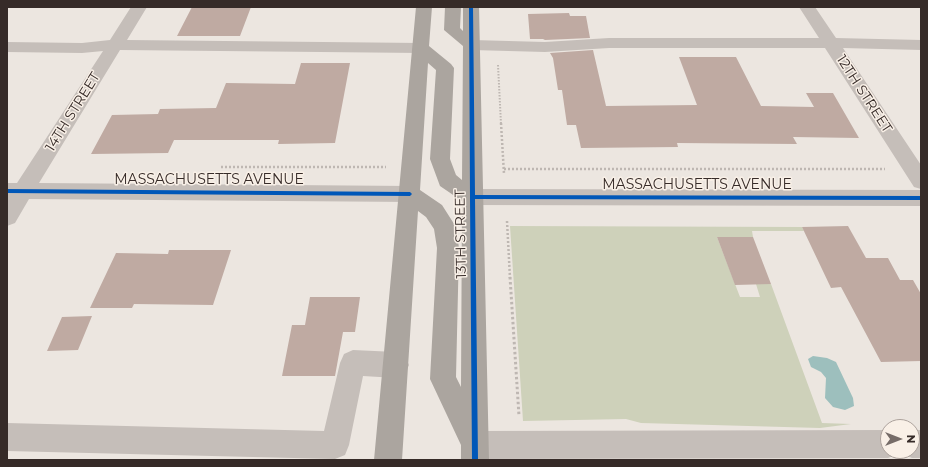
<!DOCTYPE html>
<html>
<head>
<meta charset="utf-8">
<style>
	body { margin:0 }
	#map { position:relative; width:928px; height:467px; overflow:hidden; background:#ece6e0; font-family:Montserrat,sans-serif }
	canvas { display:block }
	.frame { position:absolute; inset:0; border:8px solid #362b28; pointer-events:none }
	.north { position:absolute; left:880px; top:419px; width:40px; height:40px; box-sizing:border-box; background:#f9f0e7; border:1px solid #aba19b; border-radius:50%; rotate:90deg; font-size:11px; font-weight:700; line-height:16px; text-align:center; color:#362b28 }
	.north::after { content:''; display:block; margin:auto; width:14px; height:18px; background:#766c68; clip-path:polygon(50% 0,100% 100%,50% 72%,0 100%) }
</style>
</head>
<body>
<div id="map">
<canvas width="928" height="467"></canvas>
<div class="frame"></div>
<div class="north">N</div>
</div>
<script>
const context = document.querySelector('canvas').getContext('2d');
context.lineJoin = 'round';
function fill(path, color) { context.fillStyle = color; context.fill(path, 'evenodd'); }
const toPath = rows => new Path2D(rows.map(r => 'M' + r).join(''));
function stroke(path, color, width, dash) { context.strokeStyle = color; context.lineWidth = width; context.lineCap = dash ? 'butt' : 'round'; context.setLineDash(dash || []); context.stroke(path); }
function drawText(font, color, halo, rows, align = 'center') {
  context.font = font + ' Montserrat,sans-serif'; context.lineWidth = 3; context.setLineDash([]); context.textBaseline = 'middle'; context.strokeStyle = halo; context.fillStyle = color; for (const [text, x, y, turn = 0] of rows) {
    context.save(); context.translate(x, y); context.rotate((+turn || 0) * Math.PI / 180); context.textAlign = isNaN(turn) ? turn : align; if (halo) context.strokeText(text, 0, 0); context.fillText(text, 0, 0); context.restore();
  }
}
fill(toPath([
	[510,226,802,227,804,231,752,231,753,237,717,237,740,297,760,297,756,284,771,284,822,423,851,424,820,428,641,423,626,419,523,421]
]), '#ced1ba');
fill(toPath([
	[813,356,827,358,836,362,853,398,854,406,845,410,833,407,825,398,826,378,821,372,811,367,808,359]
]), '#9dbfbd');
fill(toPath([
	[192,7,251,7,240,36,177,36],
	[569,13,570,16,586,16,590,38,545,40,543,39,530,39,528,14],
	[593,50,606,106,697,105,679,57,736,57,761,106,814,107,806,93,833,93,859,138,793,137,797,144,677,143,678,147,581,148,576,125,567,125,562,90,558,90,553,58,550,53],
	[301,63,350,63,335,143,278,144,279,140,174,140,168,153,91,154,112,115,158,114,160,109,216,108,226,83,295,84],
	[848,226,866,258,888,258,900,280,913,280,921,294,921,361,881,362,841,287,831,288,802,227],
	[717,237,753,237,771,284,735,285],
	[169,250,231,250,213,305,134,304,132,308,90,308,116,253,168,254],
	[310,297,360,297,355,332,343,332,335,376,282,376,292,325,305,325],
	[92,316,78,350,47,351,62,317]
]), '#bfaaa2');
stroke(toPath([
	[498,65,501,124]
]), '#beb7b2', 2, [1.5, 1.5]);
stroke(toPath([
	[501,123,504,174],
	[221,167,386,167],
	[504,169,885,169],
	[507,221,510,278]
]), '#beb7b2', 2.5, [2, 2]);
stroke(toPath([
	[510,277,519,416]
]), '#beb7b2', 3, [2.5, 2.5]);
fill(toPath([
	[131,7,147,7,127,40,421,43,427,44,429,48,427,52,421,53,120,50,39,183,410,186,417,188,420,194,417,200,410,202,29,199,15,223,7,226,7,183,17,183,103,51,82,53,7,52,7,42,82,43,110,40,131,7],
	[799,7,815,7,836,38,921,40,921,50,843,48,921,165,921,189,914,187,825,48,609,48,545,52,472,50,466,49,464,45,466,41,472,40,545,42,609,38,819,38,799,7],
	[472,189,921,190,921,206,472,205,465,203,462,197,465,191,472,189],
	[353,350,396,352,405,356,409,365,405,374,396,378,363,376,349,445,345,455,335,459,7,451,7,423,324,431,340,363,344,354,353,350],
	[888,430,888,451,899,451,898,454,888,458,475,459,465,455,461,445,465,435,475,431,888,430],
	[912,430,921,430,921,458,912,458,902,454,901,451,912,451,912,430]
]), '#c5beb9');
fill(toPath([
	[416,7,432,7,429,46,451,64,454,68,450,159,456,175,462,180,463,46,444,30,445,7,461,7,460,28,463,31,463,7,479,7,489,460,461,460,461,445,430,379,437,248,434,229,426,217,418,211,402,460,374,460,416,7],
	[428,63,436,70,430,159,440,186,462,201,461,387,456,377,459,248,456,227,442,205,420,190,428,63]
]), '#aba59f');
fill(toPath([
	[469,7,473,7,475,195,921,196,921,200,475,199,478,460,472,460,470,198,470,196,469,7],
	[7,189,410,192,412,194,410,196,7,193,7,189]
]), '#0057b8');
drawText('14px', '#362b28', '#f9f0e7', [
	["12TH STREET",864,94,57],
	["14TH STREET",73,112,-58],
	["MASSACHUSETTS AVENUE",209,180],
	["MASSACHUSETTS AVENUE",697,185],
	["13TH STREET",461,234,-91]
]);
</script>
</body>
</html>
